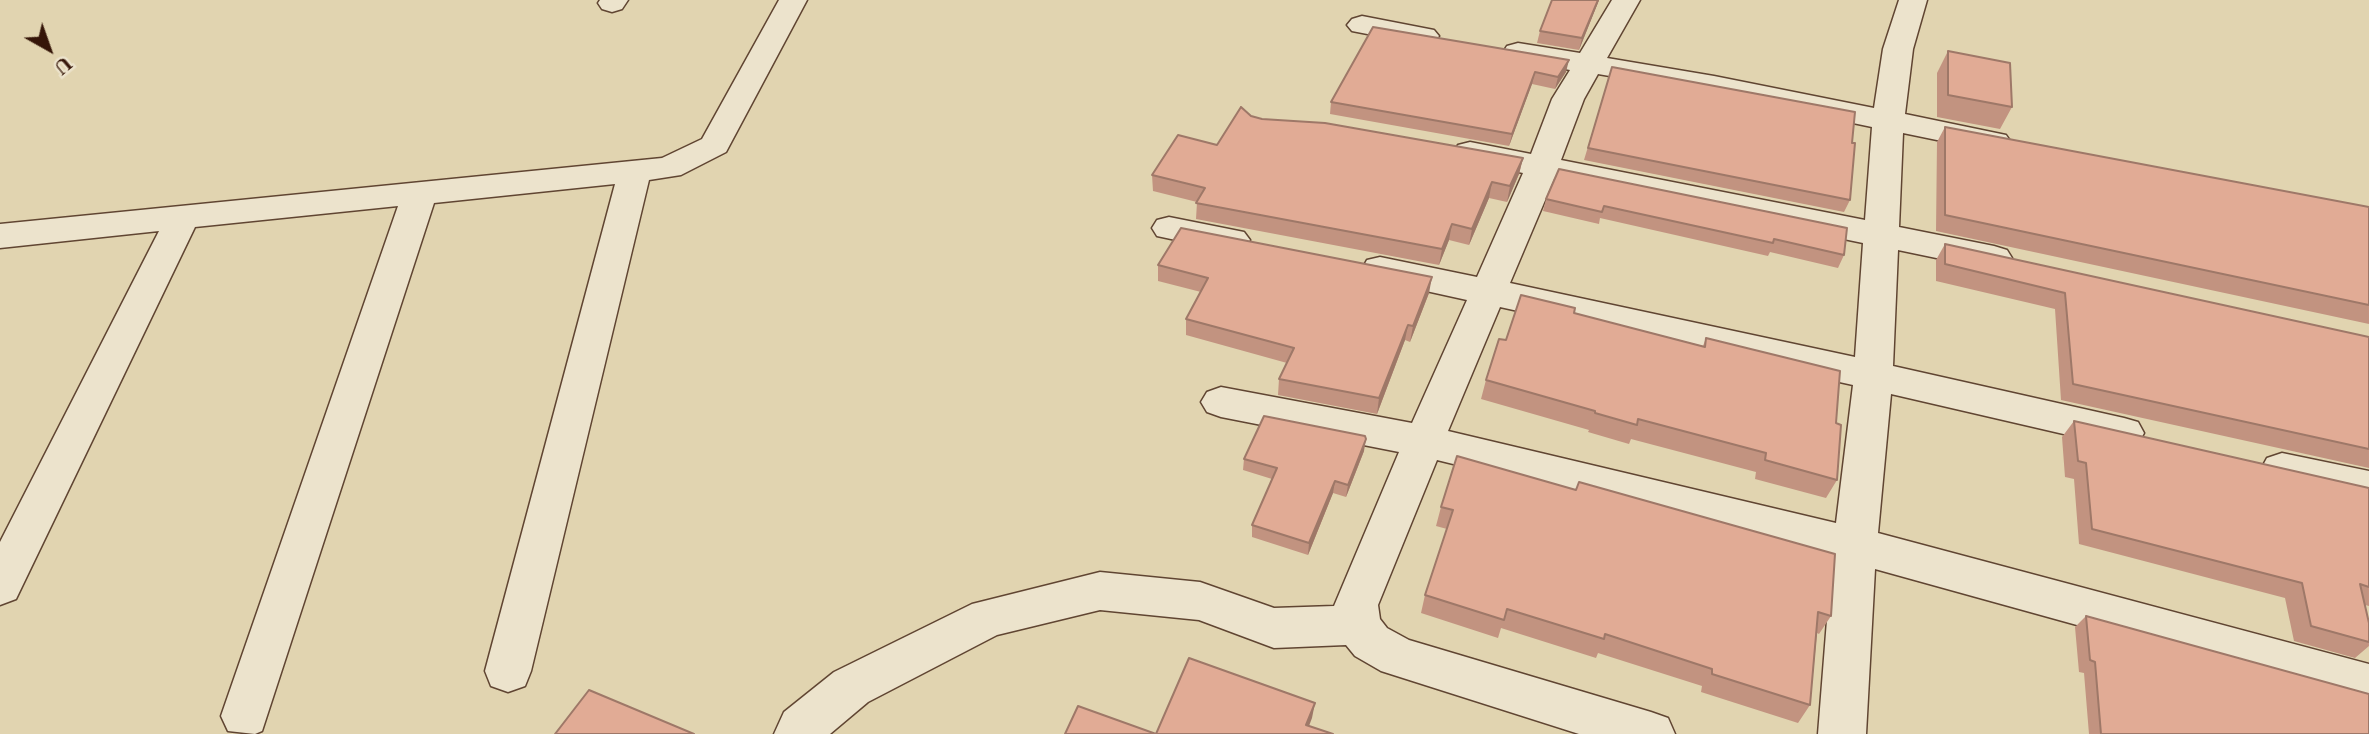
<!DOCTYPE html>
<html>
<head>
<meta charset="utf-8">
<style>
	body { margin:0 }
	#map { position:relative; width:2369px; height:734px; overflow:hidden; background:#e1d4b0; font-family:"Libre Caslon Text",serif }
	canvas { display:block }
	.north { position:absolute; left:14px; top:14px; width:70px; height:70px; -webkit-text-stroke:5px #ece3cc; paint-order:stroke; rotate:140deg; font-size:19px; font-weight:700; line-height:28px; text-align:center; color:#351508 }
	.north::after { content:''; display:block; margin:auto; width:24px; height:32px; background:#351508; clip-path:polygon(50% 0,100% 100%,50% 72%,0 100%) }
</style>
</head>
<body>
<div id="map">
<canvas width="2369" height="734"></canvas>
<div class="north">U</div>
</div>
<script>
const context = document.querySelector('canvas').getContext('2d');
context.lineJoin = 'round';
const toPath = rows => new Path2D(rows.map(r => 'M' + r).join(''));
function stroke(path, color, width, dash) { context.strokeStyle = color; context.lineWidth = width; context.lineCap = dash ? 'butt' : 'round'; context.setLineDash(dash || []); context.stroke(path); }
function fill(path, color) { context.fillStyle = color; context.fill(path, 'evenodd'); }
const street = toPath([
	[600,0,628,0,622,9,612,12,602,9,598,3,600,0],
	[779,0,807,0,726,152,681,175,649,180,531,671,525,686,508,692,491,686,485,671,615,184,434,203,262,731,255,734,228,731,221,716,398,206,195,227,16,599,0,605,0,542,159,231,0,248,0,224,662,158,702,139,779,0],
	[1612,0,1640,0,1607,58,1714,76,1874,108,1883,49,1899,0,1927,0,1913,49,1905,114,2006,135,2011,142,2006,149,1995,152,1903,133,1899,227,1994,246,2007,250,2012,258,2007,266,1994,270,1898,250,1893,366,2124,418,2138,422,2144,433,2138,444,2124,448,1891,394,1878,533,2369,664,2369,706,1875,569,1866,734,1818,734,1832,557,1437,460,1378,605,1380,619,1387,628,1409,640,1651,712,1668,718,1675,734,1579,734,1381,671,1355,656,1346,645,1274,648,1199,620,1100,610,997,635,868,702,830,734,774,734,784,712,834,672,972,604,1100,572,1200,582,1274,608,1334,606,1399,452,1221,417,1207,412,1201,402,1207,392,1221,387,1412,423,1467,300,1367,278,1362,269,1367,260,1380,257,1477,277,1523,173,1458,159,1454,152,1458,145,1470,142,1531,154,1552,99,1570,70,1507,58,1503,52,1507,46,1518,43,1580,53,1612,0],
	[1598,74,1714,94,1872,127,1865,220,1561,160,1584,99,1598,74],
	[1554,179,1863,243,1855,357,1510,283,1554,179],
	[1500,307,1853,385,1836,523,1448,431,1500,307],
	[1362,16,1434,30,1439,36,1434,42,1424,45,1352,31,1347,25,1352,19,1362,16],
	[1169,217,1244,232,1250,240,1244,248,1232,252,1157,236,1152,228,1157,220,1169,217],
	[2282,453,2369,471,2369,505,2267,480,2261,469,2267,458,2282,453]
]);
stroke(street, '#604532', 3);
fill(street, '#ece3cc');
fill(toPath([
	[1552,0,1599,0,1579,50,1537,43,1540,31],
	[1373,27,1566,72,1555,89,1532,84,1509,146,1330,114,1331,102],
	[1948,51,2012,107,2000,129,1937,117,1937,73],
	[1612,67,1852,143,1850,200,1844,212,1584,160],
	[1251,116,1262,119,1523,158,1519,174,1507,202,1489,198,1469,245,1449,240,1439,265,1196,219,1197,202,1153,191,1152,175,1217,145],
	[1945,127,2369,207,2369,324,1936,231,1937,142],
	[1559,169,1844,255,1838,268,1770,252,1768,256,1600,218,1599,224,1543,211,1546,199],
	[1945,244,2369,337,2369,468,2061,400,2055,309,1936,281,1936,260],
	[1158,265,1429,293,1410,342,1405,340,1377,414,1278,395,1279,379,1287,363,1186,335,1186,319,1201,292,1158,281],
	[1574,313,1703,346,1706,338,1836,423,1837,480,1826,498,1755,479,1756,472,1631,439,1629,444,1588,432,1589,430,1481,399,1486,380,1506,340],
	[2074,421,2369,488,2369,606,2365,605,2369,623,2369,646,2355,658,2294,641,2285,598,2079,544,2074,479,2065,477,2062,437],
	[1364,451,1346,497,1333,493,1308,555,1252,537,1252,525,1272,479,1243,470,1244,459],
	[1579,482,1831,616,1819,634,1817,633,1810,705,1798,723,1701,692,1702,686,1598,653,1596,658,1501,628,1498,638,1421,613,1425,595,1447,529,1436,526,1441,507,1576,490],
	[2086,616,2369,734,2089,734,2084,673,2079,672,2075,627]
]), '#c29380');
fill(toPath([
	[1598,0,1599,0,1579,50,1582,38],
	[1569,60,1566,72,1555,89,1558,77],
	[1535,72,1532,84,1509,146,1512,134],
	[1523,158,1519,174,1507,202,1510,186],
	[1492,182,1489,198,1469,245,1472,229],
	[1452,224,1449,240,1439,265,1442,249],
	[1432,277,1429,293,1410,342,1413,326],
	[1408,325,1405,340,1377,414,1379,398],
	[1366,439,1364,451,1346,497,1348,485],
	[1335,481,1333,493,1308,555,1309,543],
	[1315,703,1312,718,1306,734,1306,725]
]), '#9e7868');
const building = toPath([
	[1552,0,1598,0,1582,38,1540,31,1552,0],
	[1373,27,1569,60,1558,77,1535,72,1512,134,1331,102,1373,27],
	[1948,51,2010,63,2012,107,1948,95,1948,51],
	[1612,67,1855,112,1852,143,1855,143,1850,200,1588,148,1612,67],
	[1241,107,1251,116,1262,119,1325,123,1523,158,1510,186,1492,182,1472,229,1452,224,1442,249,1196,203,1205,188,1152,175,1178,135,1217,145,1241,107],
	[1945,127,2369,207,2369,305,1945,215,1945,127],
	[1559,169,1847,228,1844,255,1774,239,1773,243,1604,206,1602,212,1546,199,1559,169],
	[1181,228,1432,277,1413,326,1408,325,1379,398,1279,379,1294,348,1186,319,1208,278,1158,265,1181,228],
	[1945,244,2369,337,2369,449,2073,384,2065,293,1945,264,1945,244],
	[1521,295,1575,308,1574,313,1705,347,1706,338,1840,371,1836,423,1841,425,1837,480,1765,460,1766,453,1638,419,1637,425,1595,413,1595,411,1486,380,1499,339,1506,340,1521,295],
	[1264,416,1365,436,1366,439,1348,485,1335,481,1309,543,1252,525,1277,468,1244,459,1264,416],
	[2074,421,2369,488,2369,587,2360,584,2369,623,2369,642,2311,626,2302,583,2092,529,2086,463,2078,461,2074,421],
	[1457,456,1576,490,1579,482,1835,554,1831,616,1818,612,1810,705,1712,674,1712,669,1605,634,1604,639,1507,609,1504,620,1425,595,1453,510,1441,507,1457,456],
	[2086,616,2369,694,2369,734,2101,734,2095,662,2090,660,2086,616],
	[1189,658,1315,703,1306,725,1333,734,1156,734,1189,658],
	[589,690,694,734,555,734,589,690],
	[1078,706,1156,734,1065,734,1078,706]
]);
fill(building, '#e1ab95');
stroke(building, '#9e7868', 2);
</script>
</body>
</html>
